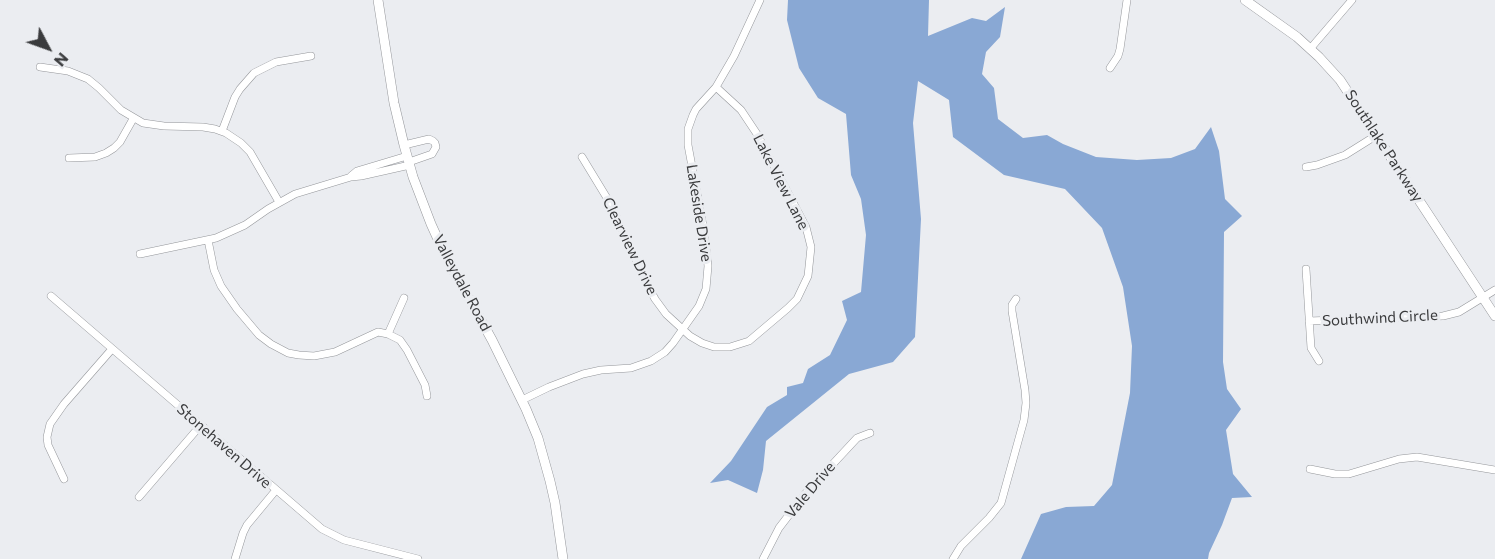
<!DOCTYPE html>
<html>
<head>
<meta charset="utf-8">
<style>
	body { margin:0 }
	#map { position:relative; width:1495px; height:559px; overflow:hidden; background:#ebedf1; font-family:Commissioner,sans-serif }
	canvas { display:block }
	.north { position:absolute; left:18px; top:18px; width:60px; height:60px; -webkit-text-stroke:4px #ebedf1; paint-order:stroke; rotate:131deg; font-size:16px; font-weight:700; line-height:24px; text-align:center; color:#3a3b3d }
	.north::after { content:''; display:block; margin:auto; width:21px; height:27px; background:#3a3b3d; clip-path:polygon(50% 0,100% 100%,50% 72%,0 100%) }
</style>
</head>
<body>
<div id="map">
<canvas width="1495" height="559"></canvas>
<div class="north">N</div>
</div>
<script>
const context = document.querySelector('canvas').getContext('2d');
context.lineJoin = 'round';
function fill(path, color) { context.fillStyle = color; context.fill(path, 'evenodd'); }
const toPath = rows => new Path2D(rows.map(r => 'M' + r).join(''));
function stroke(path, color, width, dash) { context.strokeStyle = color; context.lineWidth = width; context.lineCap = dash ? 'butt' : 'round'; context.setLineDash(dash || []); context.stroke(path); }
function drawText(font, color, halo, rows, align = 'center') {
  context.font = font + ' Commissioner,sans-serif'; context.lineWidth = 6; context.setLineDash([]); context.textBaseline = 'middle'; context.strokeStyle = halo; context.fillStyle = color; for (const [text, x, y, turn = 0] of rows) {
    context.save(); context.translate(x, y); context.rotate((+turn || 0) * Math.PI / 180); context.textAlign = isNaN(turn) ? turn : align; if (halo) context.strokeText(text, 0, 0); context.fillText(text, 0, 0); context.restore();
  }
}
fill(toPath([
	[788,0,929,0,928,36,972,18,986,21,1005,7,1000,37,986,52,982,74,994,88,998,119,1023,138,1047,135,1063,144,1096,157,1137,160,1171,158,1195,149,1211,127,1219,151,1225,199,1242,216,1224,232,1223,362,1227,389,1241,409,1226,430,1233,474,1252,497,1232,498,1222,525,1209,553,1208,559,1021,559,1041,514,1066,507,1094,506,1112,485,1130,393,1132,346,1123,287,1102,228,1065,189,1004,175,953,137,949,100,918,81,913,123,921,219,915,337,893,362,849,374,766,441,763,470,757,493,728,480,710,483,731,461,767,407,787,395,787,387,803,383,808,369,830,355,847,320,842,301,861,292,866,235,861,199,851,175,846,114,818,98,799,68,787,20]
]), '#89a8d4');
const street = toPath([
	[1310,49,1352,0],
	[40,67,68,71,88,79,99,88,121,110,143,123,164,126,203,127,215,129,226,133,241,143,250,152,279,202],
	[1110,68,1118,56,1120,49,1127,0],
	[222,131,235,97,240,89,254,73,276,62,311,56],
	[404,145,429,139,433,141,435,143,436,147,432,154,409,162],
	[582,157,610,203,649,288,655,299,666,314,690,336,702,343,714,347,730,347,749,341,788,308,797,299,808,276,811,247,806,227,757,134,741,110,716,87],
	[69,158,95,157,106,153,114,148,120,142,133,119],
	[1306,167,1317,165,1345,155,1377,135],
	[351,176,357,171,407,156],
	[208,240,214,270,221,286,237,309,259,335,271,344,288,353,299,355,314,356,335,352,378,332,388,334,400,340,407,350,425,385,427,396],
	[140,254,216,238,245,225,268,209,295,194,351,177,361,176,410,165],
	[1306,269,1311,348,1319,361],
	[51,296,322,529,344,540,418,559],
	[1309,321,1443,316,1459,312,1495,290],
	[388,334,404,298],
	[522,400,549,387,583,374,601,370,631,368,651,361,665,352,673,343,699,306,706,289,708,266,704,231,688,145,688,129,693,115,696,109,716,87,734,56,760,0],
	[1310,469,1335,474,1349,474,1399,459,1417,457,1495,470],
	[64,479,48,445,47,437,50,424,64,404,112,349],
	[139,497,200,426],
	[235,559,243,533,247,525,276,490],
	[763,559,779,528,805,494,857,438,870,433],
	[953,559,961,546,989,518,1001,503,1024,420,1026,403,1025,390,1012,311,1012,305,1016,299]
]);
const secondary = toPath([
	[378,0,394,103,404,145,413,177,431,224,446,257,492,340,526,409,538,438,550,481,555,503,563,559],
	[1245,0,1297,37,1319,57,1340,80,1495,316]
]);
stroke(street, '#94969a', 8);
stroke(secondary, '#94969a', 10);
stroke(street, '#fff', 7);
stroke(secondary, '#fff', 9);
drawText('15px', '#3a3b3d', '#ebedf1', [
	["Southlake Parkway",1384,146,57],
	["Lake View Lane",781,182,63],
	["Lakeside Drive",699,213,81],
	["Clearview Drive",630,246,64],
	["Valleydale Road",462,283,62],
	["Southwind Circle",1380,318,-3],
	["Stonehaven Drive",224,446,41],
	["Vale Drive",810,490,-50]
]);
</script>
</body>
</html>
